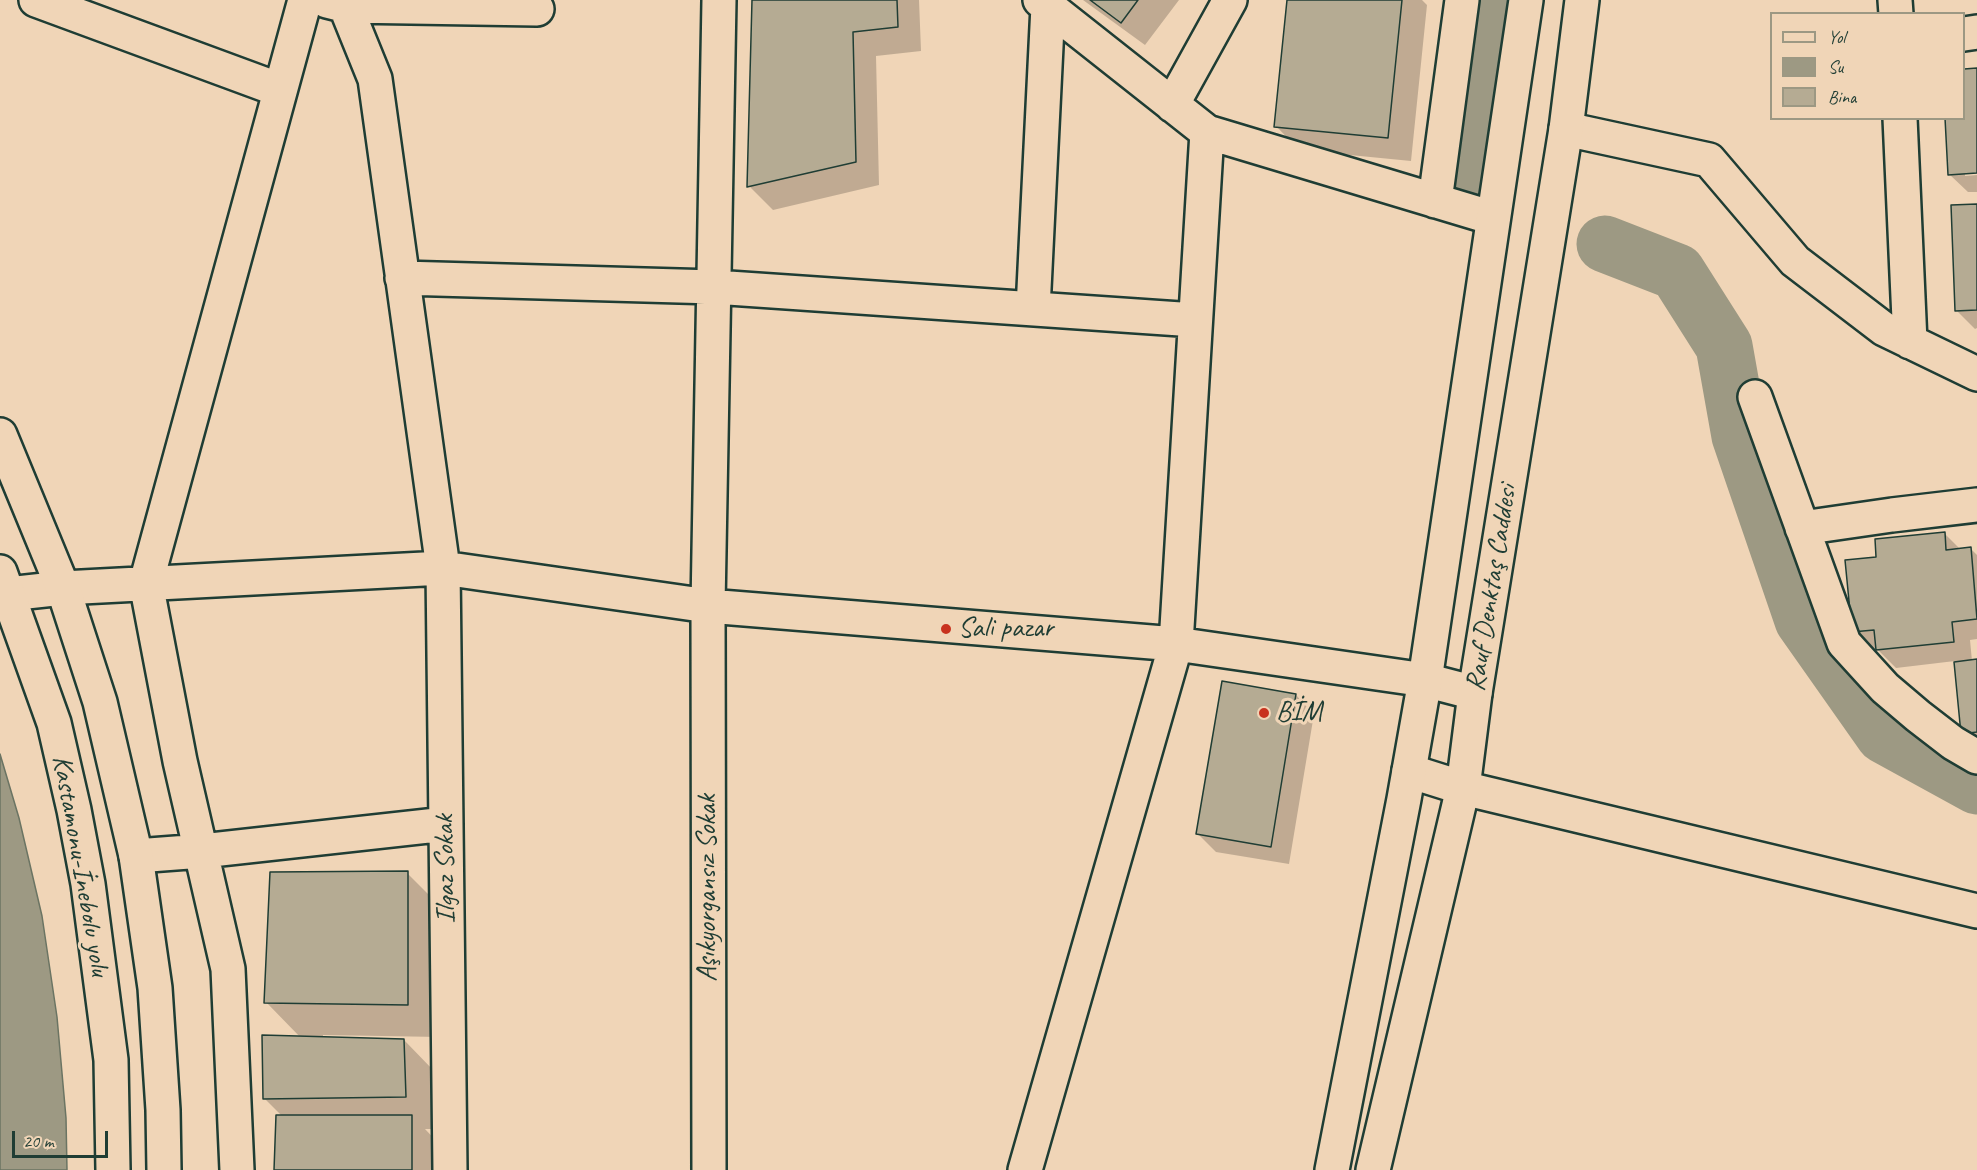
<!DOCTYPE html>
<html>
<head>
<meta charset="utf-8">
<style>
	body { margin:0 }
	#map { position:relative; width:1977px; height:1170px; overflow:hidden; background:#f0d5b7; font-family:Caveat,sans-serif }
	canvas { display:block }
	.legend { position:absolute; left:1770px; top:12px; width:195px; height:108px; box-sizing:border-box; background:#f0d5b7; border:2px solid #9c9883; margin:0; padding:8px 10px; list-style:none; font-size:18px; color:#1f3d34 }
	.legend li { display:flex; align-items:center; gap:12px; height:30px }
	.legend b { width:30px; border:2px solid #9c9883 }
	.scale { position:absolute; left:12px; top:1131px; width:96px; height:27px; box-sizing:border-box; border:3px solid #1f3d34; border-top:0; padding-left:8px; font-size:18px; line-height:21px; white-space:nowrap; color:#1f3d34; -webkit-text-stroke:4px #f0d5b7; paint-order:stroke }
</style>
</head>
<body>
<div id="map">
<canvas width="1977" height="1170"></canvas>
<ul class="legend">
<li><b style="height:8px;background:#f0d5b7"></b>Yol</li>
<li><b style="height:16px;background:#9d9983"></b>Su</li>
<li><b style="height:16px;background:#b5ab93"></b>Bina</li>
</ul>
<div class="scale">20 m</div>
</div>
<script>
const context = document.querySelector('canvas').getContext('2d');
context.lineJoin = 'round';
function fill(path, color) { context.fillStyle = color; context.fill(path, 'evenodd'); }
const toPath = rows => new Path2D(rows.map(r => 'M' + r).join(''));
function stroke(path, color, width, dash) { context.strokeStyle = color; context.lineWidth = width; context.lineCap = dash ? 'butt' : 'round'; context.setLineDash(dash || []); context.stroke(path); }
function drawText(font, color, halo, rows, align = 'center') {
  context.font = font + ' Caveat,sans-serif'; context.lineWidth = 6; context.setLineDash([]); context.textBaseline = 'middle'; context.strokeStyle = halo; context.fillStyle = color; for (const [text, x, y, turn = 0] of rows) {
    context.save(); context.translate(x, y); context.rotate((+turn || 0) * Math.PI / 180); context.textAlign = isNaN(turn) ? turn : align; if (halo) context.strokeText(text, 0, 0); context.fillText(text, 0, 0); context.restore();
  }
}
const water = toPath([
	[0,754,19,818,42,916,57,1017,66,1118,67,1170,0,1170,0,754]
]);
fill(water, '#9d9983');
stroke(water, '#6b7463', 1.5);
fill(toPath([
	[754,0,919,0,921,51,876,56,879,185,773,210,749,186],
	[1083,0,1179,0,1145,45],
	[1288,0,1422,0,1427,5,1411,161,1299,150,1276,126],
	[1964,70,1977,70,1977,172,1965,172,1965,176,1977,175,1977,192,1968,192,1949,174,1964,118],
	[1977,206,1977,328,1975,329,1956,310],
	[1944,533,1961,550,1971,549,1977,555,1977,639,1970,640,1972,661,1977,661,1977,748,1962,733,1955,661,1896,668,1878,650,1872,650,1854,632,1878,558],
	[1296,695,1314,714,1289,864,1216,852,1198,834],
	[407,873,440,906,440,1037,323,1035,323,1038,404,1040,436,1073,438,1129,425,1129,444,1149,444,1170,275,1170,282,1116,264,1098,301,1038,266,1002]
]), '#0003');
stroke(toPath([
	[1462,174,1486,0],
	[1605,244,1677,272,1724,346,1740,436,1803,620,1884,735,1977,786]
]), '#9d9983', 57);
const building = toPath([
	[752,0,897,0,898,27,853,32,856,162,747,187,752,0],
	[1090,0,1138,0,1121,23,1090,0],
	[1287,0,1402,0,1388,138,1274,127,1287,0],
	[1977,68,1977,173,1948,175,1945,118,1964,118,1964,69,1977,68],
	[1977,204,1977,310,1955,311,1951,205,1977,204],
	[1945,532,1946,550,1971,547,1977,619,1952,622,1954,642,1876,650,1874,630,1852,632,1845,560,1876,557,1875,539,1945,532],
	[1977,659,1977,732,1961,734,1954,662,1977,659],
	[1222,681,1296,694,1271,847,1196,834,1222,681],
	[408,871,408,1005,264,1003,270,872,408,871],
	[262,1035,404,1039,406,1097,263,1099,262,1035],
	[276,1115,412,1115,412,1170,274,1170,276,1115]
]);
fill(building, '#b5ab93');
stroke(building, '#1f3d34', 1.5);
const minor = toPath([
	[36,0,280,90],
	[343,0,375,79,443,568,450,1170],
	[1040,0,1207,132,1493,218],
	[1895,0,1896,14],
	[327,1,347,6,537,9],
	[1964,34,1977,32],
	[1172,105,1230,0],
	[1900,118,1910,342],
	[1566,129,1709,160,1795,261,1884,329,1977,374],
	[1435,201,1462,0],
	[402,278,714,287,1195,320],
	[1033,309,1048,6],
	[1755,397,1844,643,1885,688,1918,716,1953,743,1977,757],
	[1802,528,1892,515,1977,505],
	[8,594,63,588,443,568,708,606,1176,644,1425,680,1475,693],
	[1409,771,1463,788,1977,911],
	[136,856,202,851,446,824],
	[237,1170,228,969,180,761,146,583,305,0],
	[709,1170,708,606,719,0],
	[1025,1170,1176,644,1207,132]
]);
const major = toPath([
	[0,435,63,588,100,702,136,856,155,988,163,1110,164,1170],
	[0,572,54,723,74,810,88,884,111,1060,113,1170],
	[1332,1170,1404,799,1425,680,1526,0],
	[1373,1170,1463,788,1475,693,1566,129,1582,0]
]);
stroke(minor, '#1f3d34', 38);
stroke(major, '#1f3d34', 38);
stroke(minor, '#f0d5b7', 33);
stroke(major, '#f0d5b7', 33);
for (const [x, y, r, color] of [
	[946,629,6,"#c8321e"],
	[1264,713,6,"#c8321e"]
]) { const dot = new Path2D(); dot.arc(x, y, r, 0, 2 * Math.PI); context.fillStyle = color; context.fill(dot); stroke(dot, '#f0d5b7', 2); }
drawText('28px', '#1f3d34', '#f0d5b7', [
	["Rauf Denktaş Caddesi",1492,588,-81],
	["Kastamonu-İnebolu yolu",80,866,80],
	["Ilgaz Sokak",446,869,-91],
	["Aşıkyorgansız Sokak",708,888,-90]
]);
drawText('28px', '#1f3d34', '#f0d5b7', [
	["Sali pazar",958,629],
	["BİM",1276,713]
], 'left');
</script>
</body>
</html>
